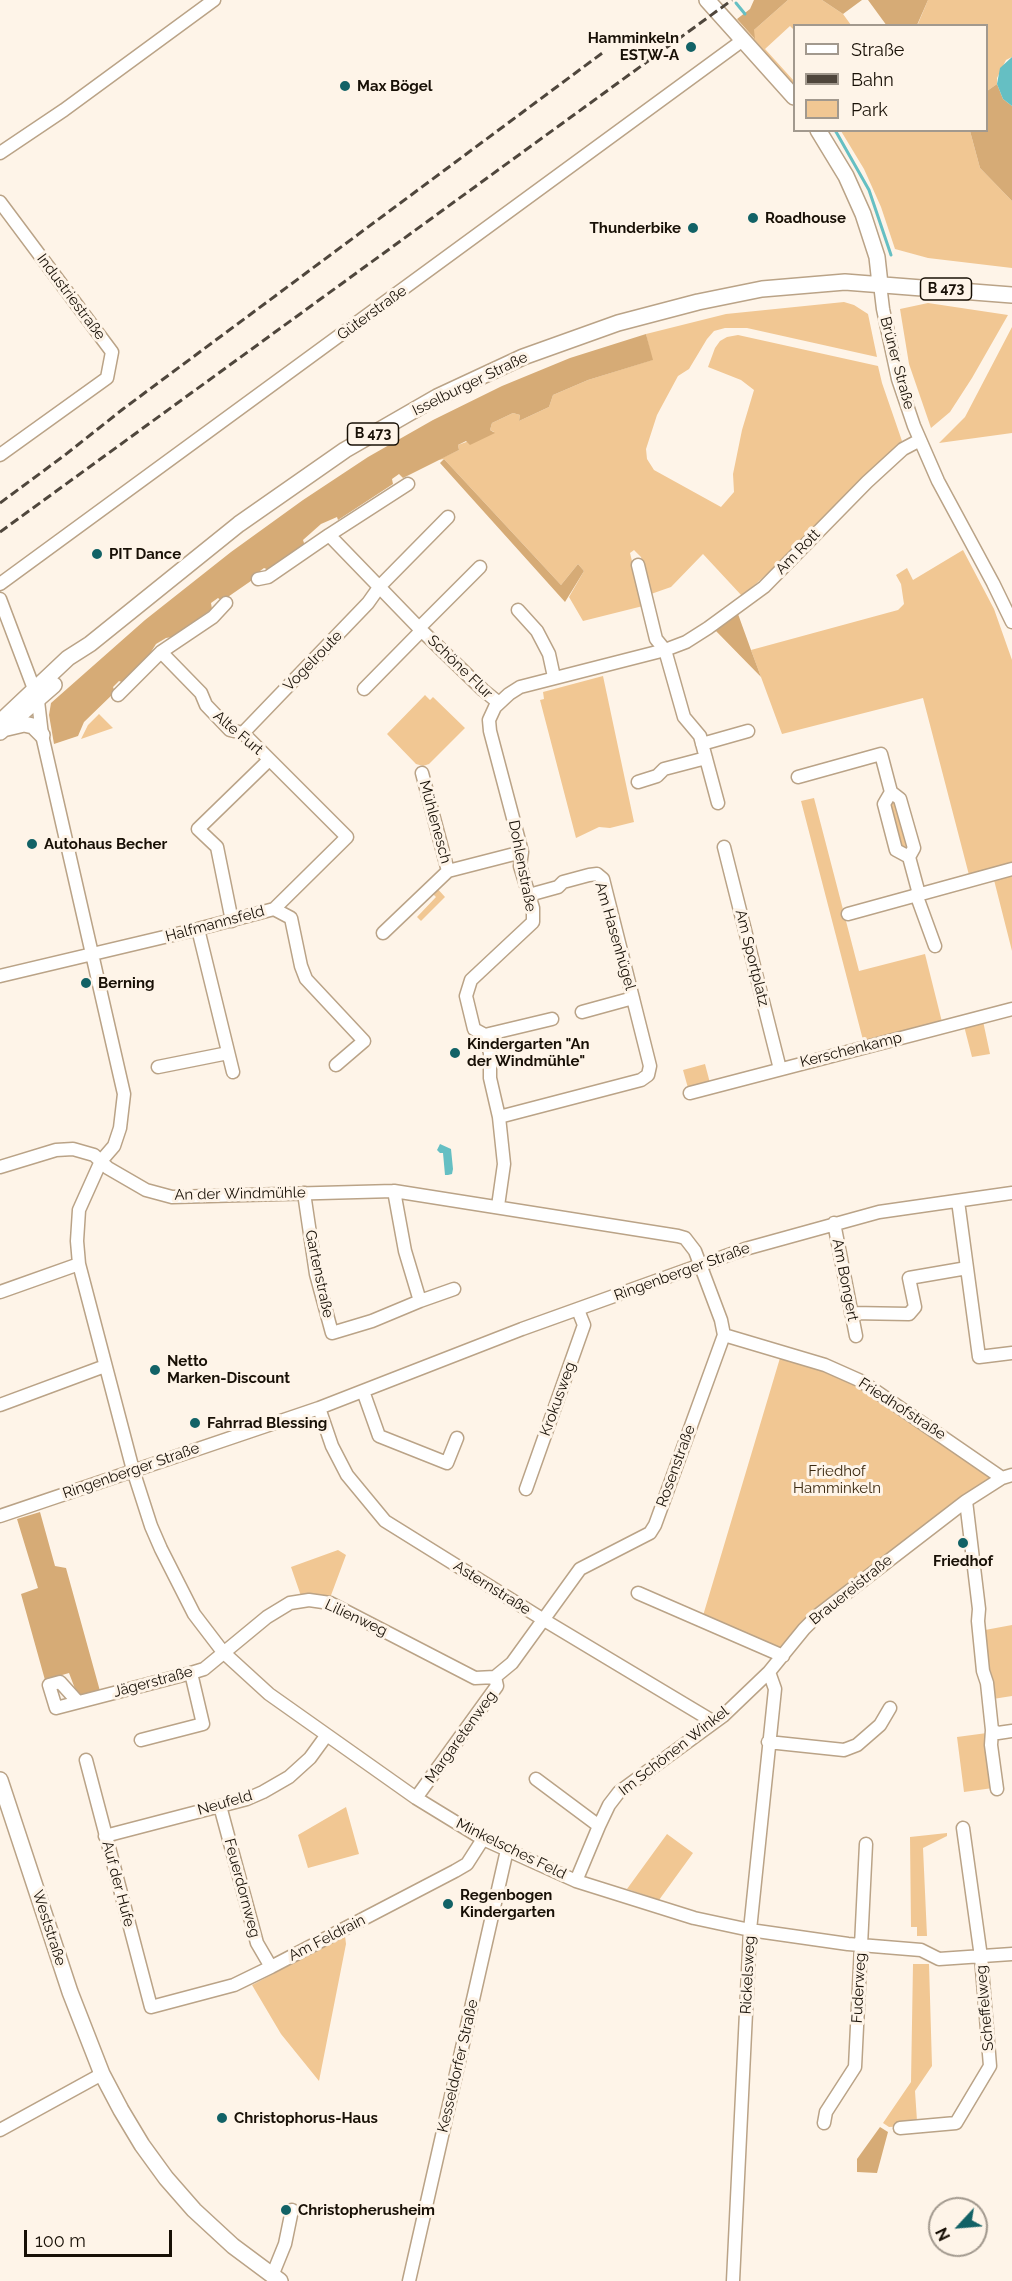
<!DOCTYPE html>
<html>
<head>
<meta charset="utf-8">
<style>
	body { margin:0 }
	#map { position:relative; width:1012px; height:2281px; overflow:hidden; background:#fef4e8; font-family:Raleway,sans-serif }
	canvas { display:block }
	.legend { position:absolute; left:793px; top:24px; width:195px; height:108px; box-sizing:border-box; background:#fef4e8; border:2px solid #a2998e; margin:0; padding:8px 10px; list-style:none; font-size:18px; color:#181006 }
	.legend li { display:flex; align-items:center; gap:12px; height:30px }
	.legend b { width:30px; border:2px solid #a2998e }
	.north { position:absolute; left:928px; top:2197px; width:60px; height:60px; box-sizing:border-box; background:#fef4e8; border:2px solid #a2998e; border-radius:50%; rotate:244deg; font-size:16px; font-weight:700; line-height:24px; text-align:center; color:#181006 }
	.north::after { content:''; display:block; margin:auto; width:21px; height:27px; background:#126266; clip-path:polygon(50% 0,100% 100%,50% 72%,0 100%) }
	.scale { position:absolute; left:24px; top:2230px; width:148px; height:27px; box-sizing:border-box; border:3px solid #181006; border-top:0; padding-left:8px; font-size:18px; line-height:21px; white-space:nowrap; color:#181006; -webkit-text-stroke:4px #fef4e8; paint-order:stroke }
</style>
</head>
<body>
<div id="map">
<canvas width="1012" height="2281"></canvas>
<ul class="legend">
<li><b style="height:8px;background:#fff"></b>Straße</li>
<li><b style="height:8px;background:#4f463c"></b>Bahn</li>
<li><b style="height:16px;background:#f1c793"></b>Park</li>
</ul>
<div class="north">N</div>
<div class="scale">100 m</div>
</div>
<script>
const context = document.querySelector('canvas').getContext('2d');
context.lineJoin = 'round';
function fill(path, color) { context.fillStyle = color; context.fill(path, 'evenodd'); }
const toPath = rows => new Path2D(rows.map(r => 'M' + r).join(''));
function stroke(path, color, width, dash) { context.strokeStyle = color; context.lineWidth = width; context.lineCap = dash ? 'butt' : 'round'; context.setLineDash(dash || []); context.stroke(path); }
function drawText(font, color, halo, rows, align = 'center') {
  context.font = font + ' Raleway,sans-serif'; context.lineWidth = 6; context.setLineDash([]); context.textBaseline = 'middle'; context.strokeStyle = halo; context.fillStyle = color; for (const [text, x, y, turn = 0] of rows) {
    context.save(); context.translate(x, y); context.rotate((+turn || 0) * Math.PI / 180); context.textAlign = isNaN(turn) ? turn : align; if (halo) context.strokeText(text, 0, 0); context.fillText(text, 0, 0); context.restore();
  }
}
fill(toPath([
	[788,0,822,0,843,14,851,25,794,26,794,30,790,26,765,49,794,81,794,87,724,11,727,9,754,38,754,30],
	[928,0,1012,0,1012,57,1006,60,997,78,997,84,987,91,986,26,917,26],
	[841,131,970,131,980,168,1012,201,1012,268,928,258,895,249,881,207,864,169],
	[844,302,854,305,868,314,877,357,747,328,725,328,714,331,707,339,689,369,678,376,657,415,646,449,647,459,654,470,721,507,734,492,733,474,742,430,754,390,741,380,708,367,715,348,720,341,727,337,738,335,878,366,882,383,902,441,869,472,792,552,742,596,703,554,671,587,651,594,641,557,634,550,630,553,643,606,583,621,569,597,584,571,578,564,561,585,444,459,438,460,459,450,458,445,494,432,490,430,492,423,513,413,520,415,519,421,549,407,553,395,588,380,652,360,646,334,726,314],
	[928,303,1008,315,972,378,950,412,931,428,909,364,900,309],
	[1012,327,1012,433,939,443,965,417],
	[963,550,994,609,1012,660,1012,863,969,875,923,698,782,734,751,650,898,610,904,604,901,584,896,575,907,568,913,580],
	[603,676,634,822,610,828,599,827,576,838,540,700,544,699,543,692],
	[425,695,430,700,433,697,465,728,429,764,423,766,416,764,387,734],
	[99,714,113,728,81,739,88,725],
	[814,798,859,971,925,954,942,1022,866,1042,863,1040,801,801],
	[894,800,908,845,908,850,902,851,889,802],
	[1012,875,1012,951,994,880],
	[436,887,445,897,421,921,417,917,436,897,431,892],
	[983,1021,990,1054,972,1057,964,1026],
	[705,1064,710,1083,688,1088,683,1070],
	[780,1358,834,1372,847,1378,992,1474,992,1479,933,1518,813,1610,793,1632,782,1649,702,1619],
	[338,1550,346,1555,330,1598,301,1596,291,1567],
	[1012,1625,1012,1696,993,1699,985,1630],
	[987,1733,993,1788,964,1792,957,1737],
	[346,1807,359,1854,308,1868,298,1835],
	[947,1833,947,1836,923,1848,927,1936,917,1936,917,1927,911,1927,910,1837],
	[667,1834,693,1853,659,1900,627,1889],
	[345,1936,346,1944,319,2081,281,2034,252,1985],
	[913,1964,929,1964,932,2066,915,2091,917,2121,909,2126,889,2127,883,2123,911,2082]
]), '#f1c793');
fill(toPath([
	[754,0,788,0,754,30,755,39,737,19,750,9],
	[822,0,862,0,843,14],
	[868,0,928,0,917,25,887,26],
	[997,84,1003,99,1012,106,1012,201,980,168,970,131,986,130,987,91],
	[646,334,653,360,588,380,553,395,549,407,519,421,520,415,513,413,492,423,490,430,495,433,470,445,466,441,458,445,459,450,403,478,399,474,392,479,393,484,338,520,337,517,321,524,303,540,305,546,269,570,264,568,260,571,261,574,222,601,218,598,211,603,212,609,172,637,166,638,156,644,146,660,124,683,119,681,113,687,115,692,84,722,78,736,54,744,49,715,51,703,145,620,231,552,303,500,368,457,433,420,502,386,570,358],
	[444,459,561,585,578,564,584,571,565,602,440,463],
	[738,614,751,650,761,677,715,630],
	[40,1512,55,1566,66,1568,100,1691,82,1696,77,1694,69,1673,45,1680,21,1594,38,1588,17,1519],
	[880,2127,888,2132,877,2173,857,2172,857,2159]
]), '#d6ab76');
fill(toPath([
	[1012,57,1012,106,1003,99,997,84,1000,68],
	[440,1144,451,1149,453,1169,452,1174,448,1175,445,1175,443,1153,440,1153,437,1150]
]), '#65bfc3');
stroke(toPath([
	[736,3,745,14],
	[835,130,869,190,891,255]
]), '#65bfc3', 3);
const minor = toPath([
	[0,153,64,110,214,0],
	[0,202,112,352,107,378,0,455],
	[880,284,883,309,898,379,914,426,938,481,993,583,1012,622],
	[329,535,408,484],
	[638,565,656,639,665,650,684,717,700,736,718,803],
	[258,579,268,577,329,535,419,628,483,690,499,703],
	[0,584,743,40],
	[0,599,34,689],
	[518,610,537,631,549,654,554,677],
	[419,628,480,567],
	[364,689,422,630],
	[118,695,161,652,213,617,226,603],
	[38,701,42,735,124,1094,120,1128,114,1146,101,1161,79,1210,77,1241,79,1264,133,1470,151,1526,161,1549,194,1614,223,1652,269,1694,416,1798,483,1839,576,1881,694,1918,750,1930,848,1944,921,1950,939,1959,1012,1954],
	[243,733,368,603,380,586,448,517],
	[702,744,748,731],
	[422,773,448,871,522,852],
	[798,777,881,754,891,792],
	[638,782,657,776,664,769,706,758],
	[724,847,780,1069],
	[909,857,896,850,884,804,891,792,900,799,914,848,909,857,919,894],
	[916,894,935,946],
	[274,909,291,918,301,966,306,979,364,1041,336,1065],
	[848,914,1012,869],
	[232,921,217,847,198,829,269,760],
	[198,929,233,1072],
	[383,933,448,871],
	[0,976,198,929,274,909,347,837,243,733,230,730,206,705,201,693,161,652],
	[582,1012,633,998],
	[485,1035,552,1019],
	[158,1067,228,1053],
	[690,1093,1012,1009],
	[499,1117,641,1080,648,1075,650,1066,603,879,597,874,589,875,563,882,558,887,529,895],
	[0,1167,56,1150,73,1149,94,1155,108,1168,146,1190,172,1197,394,1191,678,1236,685,1238,695,1251,721,1320,724,1335,655,1525,650,1533,580,1569,512,1663,495,1677,475,1678,330,1603,309,1600,290,1603,267,1617,204,1669,191,1673,56,1708,49,1685,60,1682,78,1702],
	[304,1193,316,1274,332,1333,372,1321,420,1301,405,1251,394,1191],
	[958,1201,979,1357,1012,1353],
	[498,1206,504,1164,499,1117,490,1078,490,1053,485,1035,474,1029,466,996,471,980,533,922,533,908,520,866,522,852,490,731,489,720,495,707,509,694,520,687,665,650,686,642,708,628,764,587,867,482,903,449,920,440],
	[834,1223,856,1336],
	[0,1292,79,1264],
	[420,1301,454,1289],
	[851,1313,909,1314,915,1307,909,1278,967,1268],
	[724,1335,825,1365,861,1381,1002,1478],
	[363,1391,379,1436,447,1463,457,1438],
	[0,1405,105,1366],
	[319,1408,332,1446,347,1475,385,1521,544,1620,714,1722],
	[526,1489,584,1325,578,1310],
	[966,1501,979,1609,978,1621,983,1671,987,1683,992,1730,991,1745,997,1789],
	[0,1516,319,1408,522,1329,745,1249,879,1212,1012,1193],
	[638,1593,783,1656],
	[992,1730,998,1733,1012,1731],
	[141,1740,203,1724,191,1673],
	[768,1742,844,1750,857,1745,880,1725,890,1708],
	[86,1760,151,2007,234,1985,271,1967,455,1871,467,1864,483,1839],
	[536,1779,599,1826],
	[416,1798,497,1686,495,1677],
	[220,1806,257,1943,271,1967],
	[105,1836,247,1799,263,1792,289,1777,310,1758,326,1736],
	[576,1881,599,1826,609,1805,619,1792,723,1716,769,1672,804,1629,818,1615,966,1501,1002,1478,1012,1475],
	[824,2123,826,2112,855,2067,866,1844],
	[900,2128,956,2123,990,2066,981,1957,963,1828],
	[0,2130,102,2074],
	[272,2276,285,2244,292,2210],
	[409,2281,507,1850],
	[733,2281,750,1930,775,1689,769,1672]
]);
const major = toPath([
	[707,0,794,97],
	[818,130,846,176,863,214,877,257,880,284],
	[0,722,68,658,90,644,239,524,345,450,437,397,523,357,618,323,698,302,762,289,845,282,1012,295],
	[7,728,24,724,33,726,42,735],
	[0,732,54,685],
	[0,1780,70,1992,102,2074,121,2110,142,2145,166,2178,194,2210,233,2246,280,2281]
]);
stroke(minor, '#baa387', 15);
stroke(major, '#baa387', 18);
stroke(minor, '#fff', 12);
stroke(major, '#fff', 15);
stroke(toPath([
	[0,503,65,455,123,409,605,51],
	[0,532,732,0]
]), '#4f463c', 3, [9, 4.5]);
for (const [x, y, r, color] of [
	[691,47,6,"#126266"],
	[345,86,6,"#126266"],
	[753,218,6,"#126266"],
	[693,228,6,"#126266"],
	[97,554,6,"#126266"],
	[32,844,6,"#126266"],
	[86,983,6,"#126266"],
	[455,1053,6,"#126266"],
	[155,1370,6,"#126266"],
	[195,1423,6,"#126266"],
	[963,1543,6,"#126266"],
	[448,1904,6,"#126266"],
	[222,2118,6,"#126266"],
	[286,2210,6,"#126266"]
]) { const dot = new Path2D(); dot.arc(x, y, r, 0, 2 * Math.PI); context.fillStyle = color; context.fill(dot); stroke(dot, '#fef4e8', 2); }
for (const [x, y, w] of [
	[946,289,51],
	[373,434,51]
]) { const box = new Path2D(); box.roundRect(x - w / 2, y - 11, w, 22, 4.5); context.fillStyle = '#fef4e8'; context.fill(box); stroke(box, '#181006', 1.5); }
drawText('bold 14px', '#181006', null, [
	["B 473",946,289],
	["B 473",373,434]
]);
drawText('bold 15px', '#181006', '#fef4e8', [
	["Hamminkeln",679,38,"right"],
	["ESTW-A",679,55,"right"],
	["Max Bögel",357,86],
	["Roadhouse",765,218],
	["Thunderbike",681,228,"right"],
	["PIT Dance",109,554],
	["Autohaus Becher",44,844],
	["Berning",98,983],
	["Kindergarten \"An",467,1044],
	["der Windmühle\"",467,1061],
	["Netto",167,1361],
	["Marken-Discount",167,1378],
	["Fahrrad Blessing",207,1423],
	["Friedhof",963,1561,"center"],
	["Regenbogen",460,1895],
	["Kindergarten",460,1912],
	["Christophorus-Haus",234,2118],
	["Christopherusheim",298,2210]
], 'left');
drawText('15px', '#181006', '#fef4e8', [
	["Industriestraße",71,297,53],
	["Güterstraße",372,313,-36],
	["Brüner Straße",897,363,75],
	["Isselburger Straße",470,384,-26],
	["Am Rott",798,552,-46],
	["Vogelroute",313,661,-46],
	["Schöne Flur",460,667,44],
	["Alte Furt",238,733,40],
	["Mühlenesch",435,822,75],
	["Dohlenstraße",522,866,79],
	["Halfmannsfeld",215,924,-15],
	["Am Hasenhügel",615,936,74],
	["Am Sportplatz",752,958,76],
	["Kerschenkamp",851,1050,-14],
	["An der Windmühle",240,1194,-1],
	["Ringenberger Straße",682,1272,-20],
	["Gartenstraße",319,1274,78],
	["Am Bongert",845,1280,79],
	["Krokusweg",558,1399,-70],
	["Friedhofstraße",902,1409,33],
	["Rosenstraße",676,1466,-70],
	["Ringenberger Straße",131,1471,-19],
	["Asternstraße",492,1588,32],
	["Brauereistraße",851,1590,-39],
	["Lilienweg",356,1618,25],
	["Jägerstraße",153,1682,-15],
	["Margaretenweg",461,1737,-54],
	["Im Schönen Winkel",674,1751,-38],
	["Neufeld",225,1803,-16],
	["Minkelsches Feld",511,1849,26],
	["Auf der Hufe",118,1884,75],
	["Feuerdornweg",242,1888,75],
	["Weststraße",49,1928,72],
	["Am Feldrain",327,1938,-27],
	["Rickelsweg",748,1975,-87],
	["Fuderweg",859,1988,-87],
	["Scheffelweg",985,2008,-95],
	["Kesseldorfer Straße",458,2066,-77]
]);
drawText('15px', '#3b2910', '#fef4e8', [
	["Friedhof",837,1471],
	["Hamminkeln",837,1488]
]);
</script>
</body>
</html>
